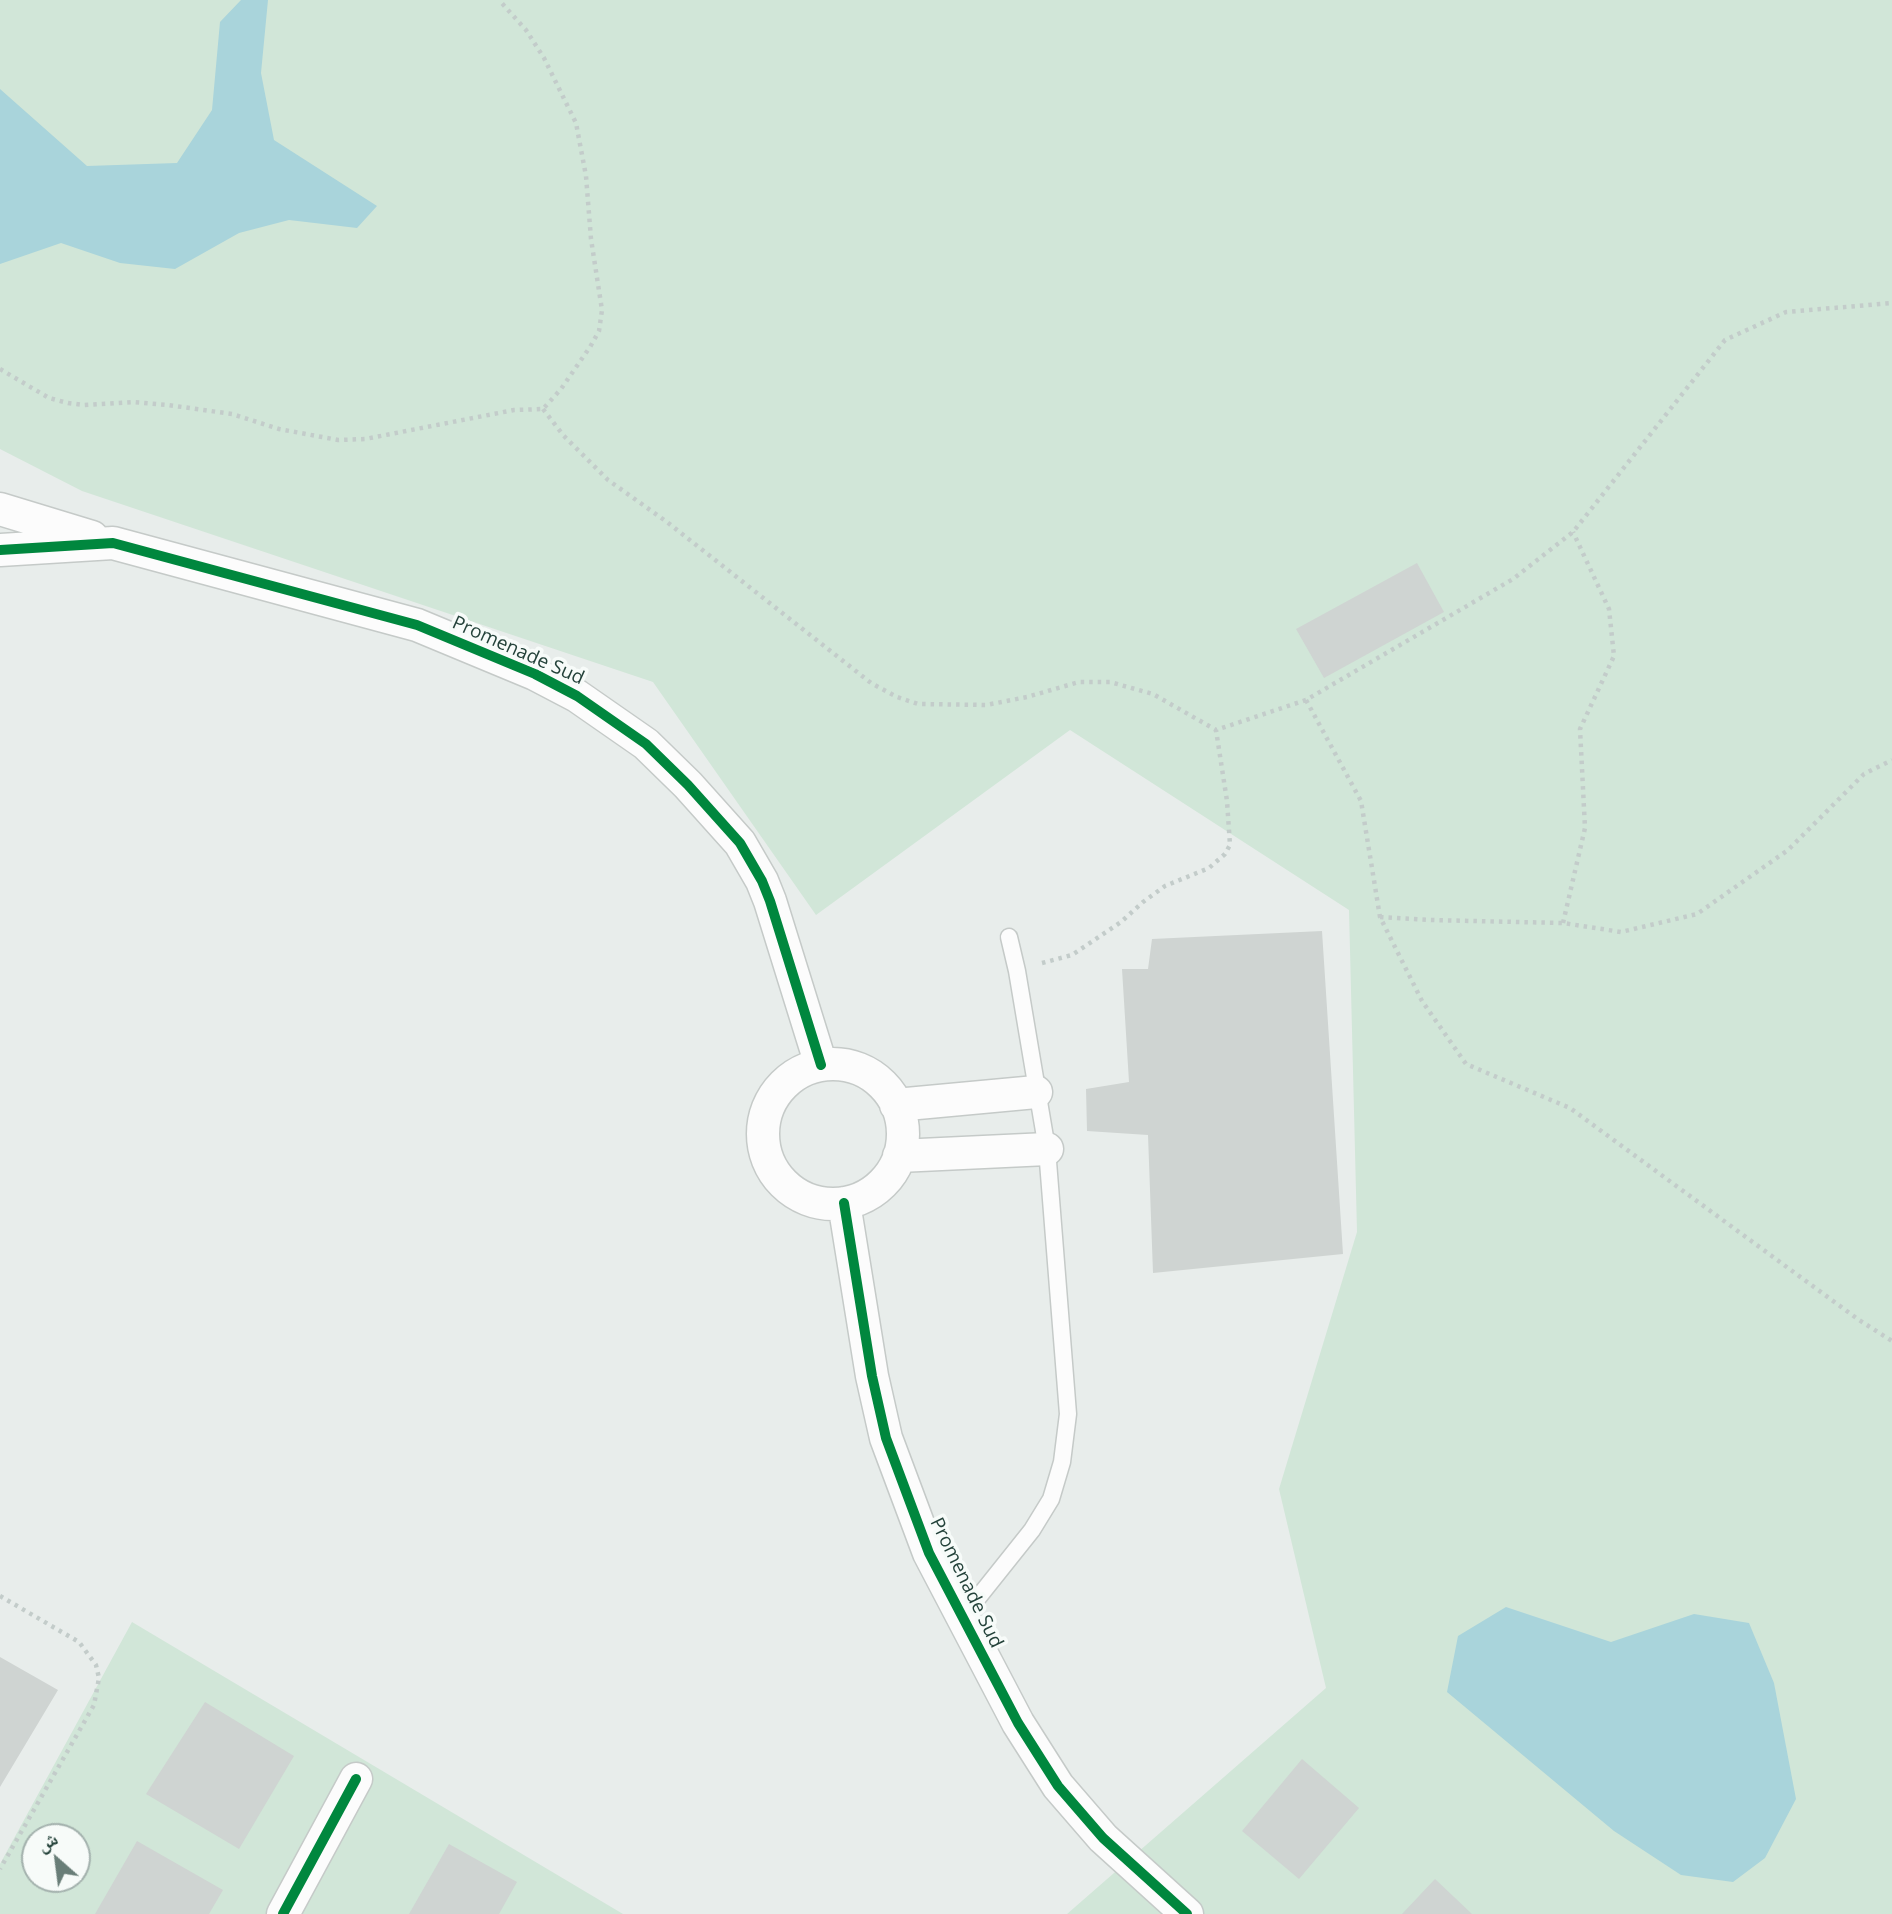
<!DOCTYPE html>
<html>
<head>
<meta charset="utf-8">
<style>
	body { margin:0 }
	#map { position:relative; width:1892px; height:1914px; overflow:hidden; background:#e8edeb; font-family:"Open Sans","Noto Naskh Arabic",sans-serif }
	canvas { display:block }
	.north { position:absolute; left:21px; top:1823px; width:70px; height:70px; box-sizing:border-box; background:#f7fbf9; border:2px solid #a3b1ad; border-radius:50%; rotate:332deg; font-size:19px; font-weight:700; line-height:28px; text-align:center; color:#24423a }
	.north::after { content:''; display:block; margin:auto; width:24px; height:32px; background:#697e78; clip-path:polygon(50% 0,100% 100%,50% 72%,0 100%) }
</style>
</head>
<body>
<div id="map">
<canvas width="1892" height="1914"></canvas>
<div class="north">ش</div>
</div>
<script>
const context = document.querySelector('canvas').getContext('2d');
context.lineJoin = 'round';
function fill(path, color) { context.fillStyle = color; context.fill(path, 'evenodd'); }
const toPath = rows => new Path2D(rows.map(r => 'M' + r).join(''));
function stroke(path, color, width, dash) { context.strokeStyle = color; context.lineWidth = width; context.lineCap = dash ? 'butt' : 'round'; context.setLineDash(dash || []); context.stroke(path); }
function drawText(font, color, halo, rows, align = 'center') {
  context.font = font + ' "Open Sans",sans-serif'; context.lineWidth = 7; context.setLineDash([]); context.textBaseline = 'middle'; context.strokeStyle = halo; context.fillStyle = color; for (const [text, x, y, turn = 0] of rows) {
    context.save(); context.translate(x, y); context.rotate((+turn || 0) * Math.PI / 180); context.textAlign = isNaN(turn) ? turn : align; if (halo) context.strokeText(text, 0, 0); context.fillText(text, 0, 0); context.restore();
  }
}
fill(toPath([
	[0,0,1892,0,1892,1914,1067,1914,1326,1688,1279,1489,1357,1232,1349,910,1070,730,816,915,653,682,82,491,0,449],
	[132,1622,623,1914,0,1914,0,1864],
	[35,1837,77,1837,77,1879,35,1879]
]), '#d1e6d8');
fill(toPath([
	[241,0,268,0,261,73,274,140,377,206,357,228,289,220,239,233,175,269,120,263,61,243,0,264,0,89,87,166,177,163,212,110,220,22],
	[1506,1607,1611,1642,1694,1614,1749,1623,1774,1683,1796,1799,1765,1858,1733,1882,1681,1875,1614,1831,1447,1692,1458,1636]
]), '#a9d4db');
fill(toPath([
	[1417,563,1444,612,1324,678,1296,629],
	[1322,931,1343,1254,1153,1273,1148,1135,1087,1131,1086,1089,1129,1082,1122,969,1148,969,1152,939],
	[0,1657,58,1690,0,1787],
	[205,1702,294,1756,239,1849,146,1794],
	[1302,1759,1359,1808,1299,1879,1242,1831],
	[137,1841,223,1890,209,1914,95,1914],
	[449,1844,517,1882,499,1914,409,1914],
	[1435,1879,1472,1914,1402,1914]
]), '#cfd4d2');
const lane = toPath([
	[961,1619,1032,1530,1051,1499,1062,1462,1068,1414,1047,1149,1017,971,1009,937]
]);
const street = toPath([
	[0,509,92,537],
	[0,550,113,543,417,625,535,674,577,696,646,744,688,785,740,843,762,881,770,901,821,1065],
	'763 1134a70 70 0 1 1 140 0a70 70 0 1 1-140 0Z',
	[896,1105,1036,1092],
	[899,1156,1047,1149],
	[844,1203,872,1376,886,1438,929,1553,1018,1723,1058,1786,1103,1838,1187,1914],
	[283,1914,356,1779]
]);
stroke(lane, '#c5cac8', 19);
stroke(street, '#c5cac8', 35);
stroke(toPath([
	[0,369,49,398,68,403,84,405,134,402,168,405,232,414,279,429,338,440,365,439,514,410,543,409,561,389,590,347,599,331,602,310,591,239,586,176,576,123,544,58,526,30,499,0],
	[543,409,563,435,608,480,667,522,871,683,897,697,918,704,986,705,1027,697,1079,682,1110,682,1153,694,1216,730,1306,700,1513,579,1573,532,1725,340,1786,312,1892,303],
	[1306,700,1361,801,1380,917,1422,1001,1466,1064,1570,1108,1859,1320,1892,1341],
	[1380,917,1429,920,1563,923,1621,932,1697,914,1788,850,1864,774,1892,760],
	[1563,923,1585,828,1580,729,1614,656,1609,609,1573,532],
	[1042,963,1072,955,1121,922,1143,902,1165,886,1209,868,1225,854,1230,845,1227,801,1216,730],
	[0,1596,79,1642,96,1665,99,1678,94,1705,0,1869]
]), '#c3ccca', 4.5, [3.5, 5]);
stroke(lane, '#fcfcfc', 16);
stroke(street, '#fcfcfc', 32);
stroke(toPath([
	[0,550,113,543,417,625,535,674,577,696,646,744,688,785,740,843,762,881,770,901,821,1065],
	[844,1203,872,1376,886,1438,929,1553,1018,1723,1058,1786,1103,1838,1187,1914],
	[283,1914,356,1779]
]), '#00873e', 10);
drawText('19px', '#24423a', '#f7fbf9', [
	["Promenade Sud",518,651,24],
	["Promenade Sud",966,1583,64]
]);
</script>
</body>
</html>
